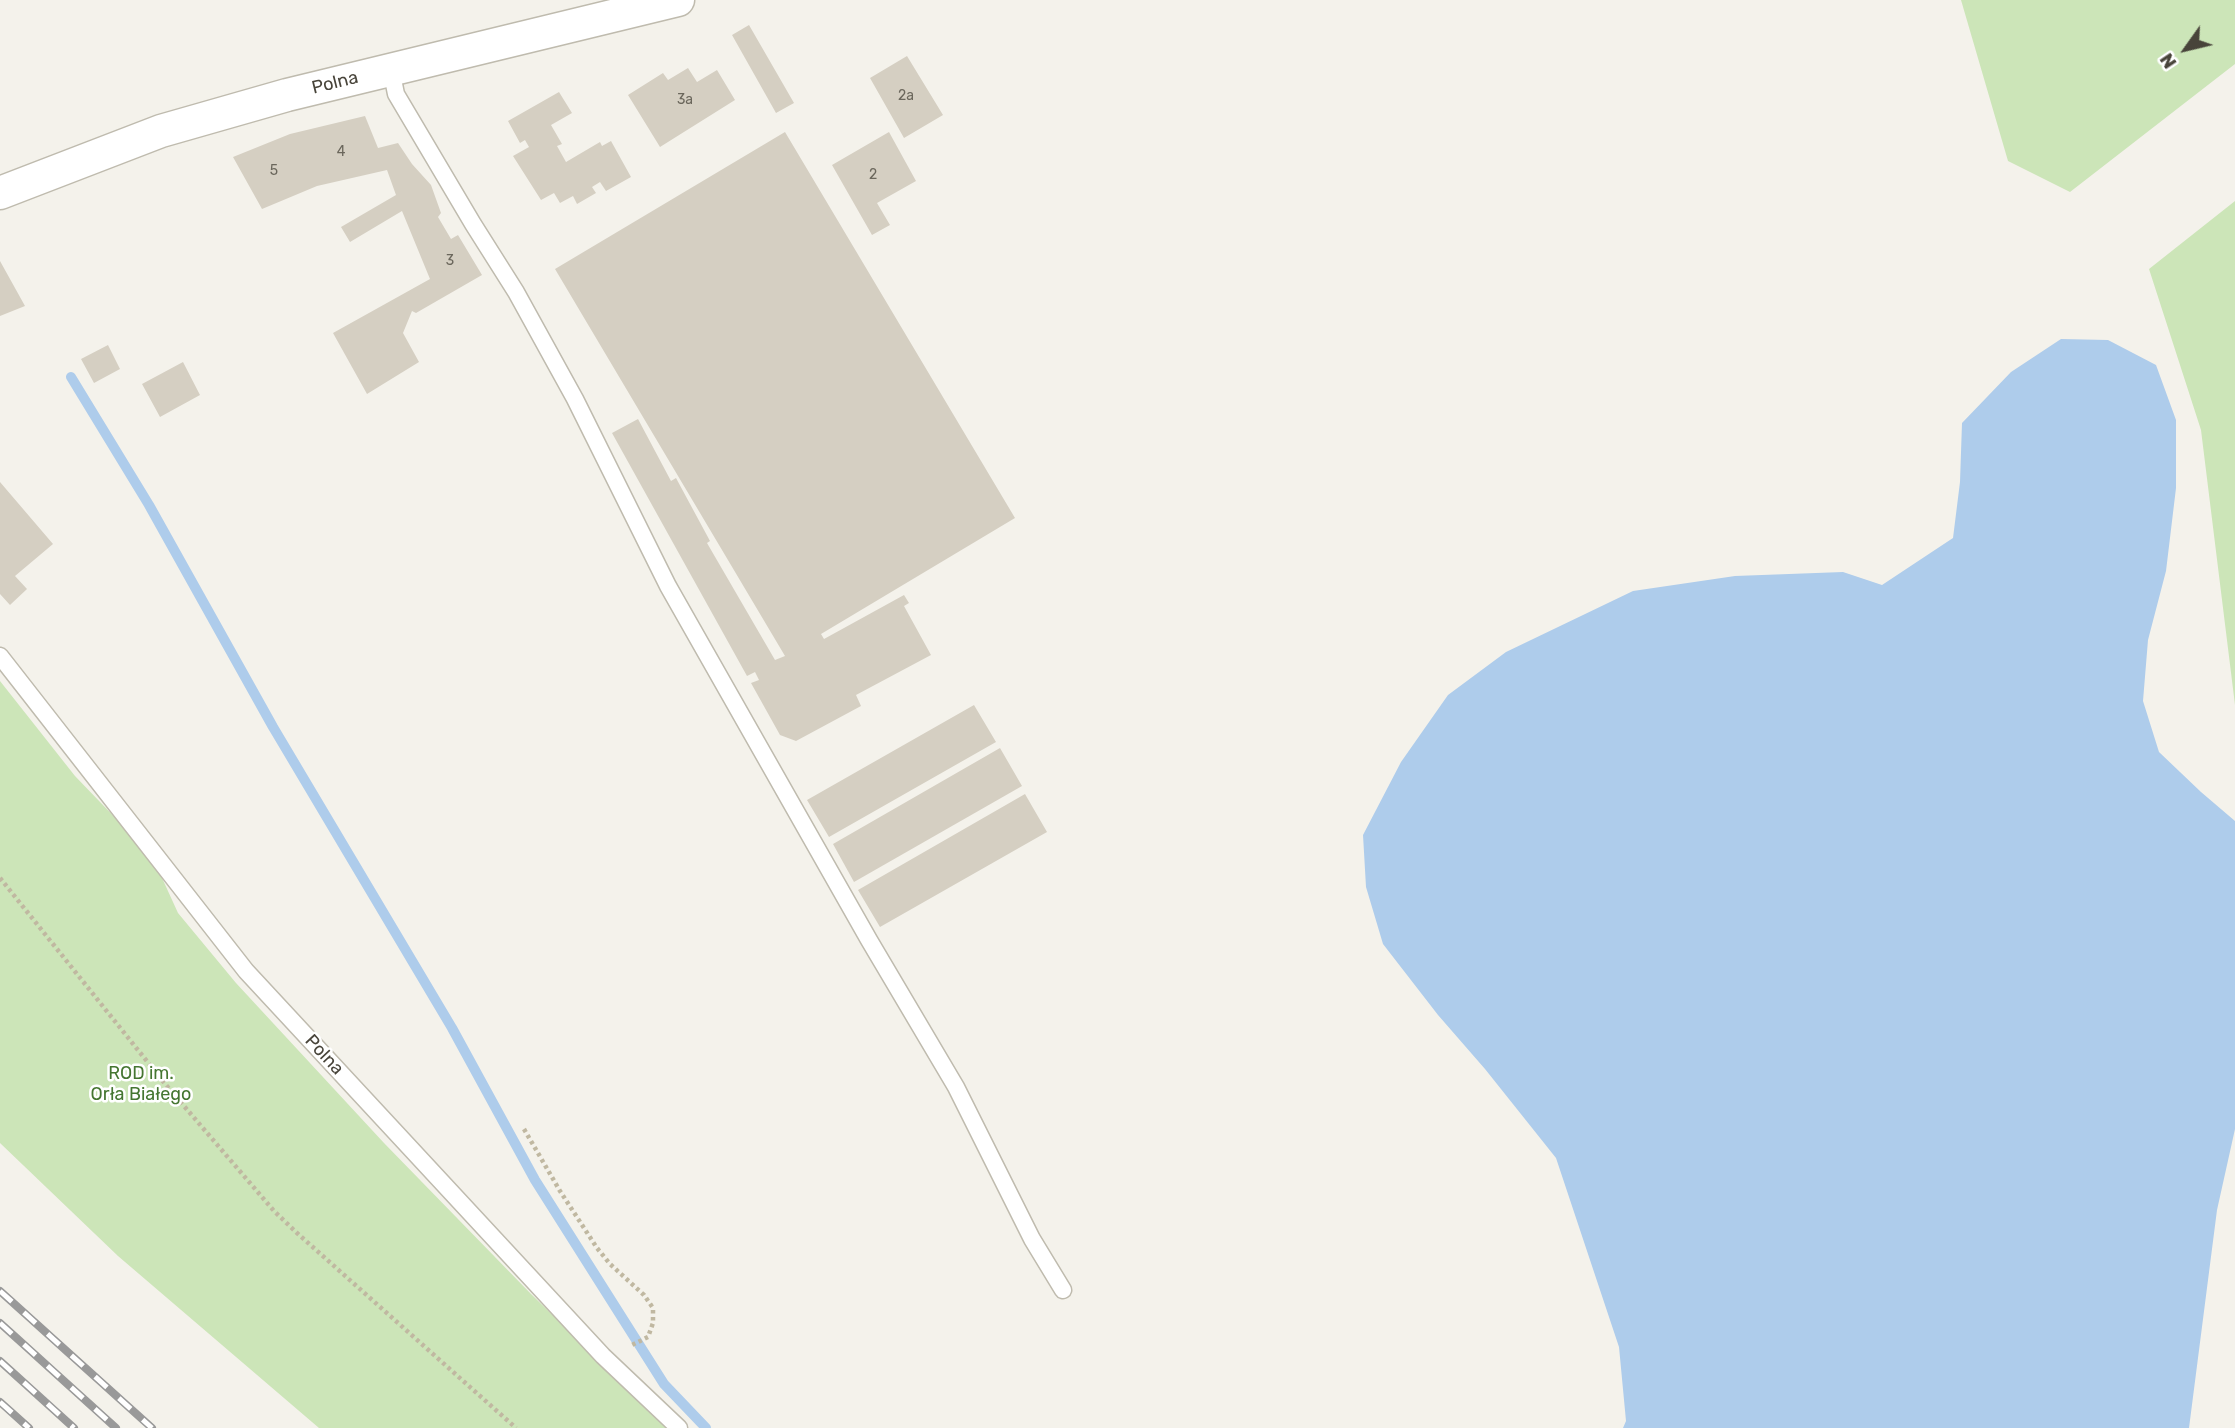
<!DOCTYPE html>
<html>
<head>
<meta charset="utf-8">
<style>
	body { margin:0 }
	#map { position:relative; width:2235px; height:1428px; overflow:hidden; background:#f4f2eb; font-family:Rubik,sans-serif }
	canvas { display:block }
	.north { position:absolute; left:2151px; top:14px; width:70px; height:70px; -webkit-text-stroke:5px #fff; paint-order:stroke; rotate:236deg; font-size:19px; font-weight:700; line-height:28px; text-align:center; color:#48443a }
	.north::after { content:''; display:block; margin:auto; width:24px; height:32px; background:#48443a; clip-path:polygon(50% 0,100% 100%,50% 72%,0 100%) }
</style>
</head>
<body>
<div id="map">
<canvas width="2235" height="1428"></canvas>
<div class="north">N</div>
</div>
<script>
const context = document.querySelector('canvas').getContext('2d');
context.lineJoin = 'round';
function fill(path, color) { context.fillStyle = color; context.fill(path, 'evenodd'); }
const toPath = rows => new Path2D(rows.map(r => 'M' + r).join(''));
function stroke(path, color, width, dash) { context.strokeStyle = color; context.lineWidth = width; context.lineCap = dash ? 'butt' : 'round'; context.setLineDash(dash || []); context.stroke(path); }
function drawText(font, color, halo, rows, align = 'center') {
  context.font = font + ' Rubik,sans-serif'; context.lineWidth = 5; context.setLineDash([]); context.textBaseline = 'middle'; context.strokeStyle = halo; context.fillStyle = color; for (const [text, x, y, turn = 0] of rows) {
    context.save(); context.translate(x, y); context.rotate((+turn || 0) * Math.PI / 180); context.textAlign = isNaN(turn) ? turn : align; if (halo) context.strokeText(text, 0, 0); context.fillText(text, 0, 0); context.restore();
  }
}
fill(toPath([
	[1961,0,2235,0,2235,64,2070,192,2008,161],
	[2235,201,2235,705,2201,430,2149,269],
	[0,681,75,776,152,856,178,913,236,983,384,1143,531,1294,669,1428,319,1428,118,1256,0,1143]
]), '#cce5b8');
fill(toPath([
	[2061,339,2108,340,2156,365,2176,420,2176,488,2166,571,2148,640,2143,701,2159,752,2201,792,2235,821,2235,1129,2217,1210,2189,1428,1623,1428,1626,1421,1619,1347,1556,1158,1485,1069,1438,1015,1383,944,1366,887,1363,835,1401,762,1448,695,1506,652,1633,591,1735,576,1843,572,1882,585,1953,538,1960,482,1962,423,2011,372]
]), '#aecceb');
stroke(toPath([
	[71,377,149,505,273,727,452,1028,535,1180,664,1384,706,1428]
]), '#aecceb', 10);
fill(toPath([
	[749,25,794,103,776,113,732,35],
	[907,56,943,115,904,138,870,78],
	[688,68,697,82,717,70,735,100,660,147,628,95,663,73,668,80],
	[559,92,572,113,551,125,562,144,557,146,566,162,600,142,602,146,611,141,631,177,606,191,600,182,592,187,596,193,577,204,573,196,560,203,554,193,541,200,513,156,529,147,525,140,520,143,508,121],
	[365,116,378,148,398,143,412,164,431,185,441,213,438,217,451,239,458,235,482,275,416,313,412,311,403,333,419,362,367,394,333,333,430,279,402,211,350,242,341,227,396,195,387,170,317,186,262,209,233,157,290,134],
	[785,132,1015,518,821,634,824,639,904,595,909,603,904,606,931,655,856,695,861,706,796,741,780,735,751,683,759,680,755,672,747,676,612,433,638,419,671,481,676,478,710,541,707,543,775,660,785,656,555,269],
	[889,132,916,181,877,203,890,225,872,235,832,165],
	[0,261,25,306,0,316],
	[108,345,120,369,94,383,81,359],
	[183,362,200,395,160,417,142,384],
	[0,482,53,544,15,576,27,589,10,605,0,594],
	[974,705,996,742,829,837,807,800],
	[1000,748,1022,786,854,882,833,844],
	[1025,794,1047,832,880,927,858,890]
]), '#d5cfc2');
const service = toPath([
	[391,69,396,94,473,224,516,292,575,399,668,586,869,940,956,1087,1032,1239,1063,1290],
	[0,656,246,971,603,1356,679,1428]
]);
const minor = toPath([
	[0,193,161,131,287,95,678,0]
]);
stroke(service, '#bfbbae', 19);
stroke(minor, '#bfbbae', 35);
stroke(toPath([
	[0,878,166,1085,274,1211,297,1233,516,1428],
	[524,1129,560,1191,597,1248,610,1264,644,1295,653,1308,653,1323,648,1337,630,1346]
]), '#c0b8a1', 4.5, [3.5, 3.5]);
stroke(service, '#fff', 16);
stroke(minor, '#fff', 32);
const rail = toPath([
	[0,1291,152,1428],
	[0,1323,116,1428],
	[0,1361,74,1428],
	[0,1402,29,1428]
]);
stroke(rail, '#999', 8);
stroke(rail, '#fff', 5, [16]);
drawText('14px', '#6b675c', null, [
	["2a",906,96],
	["3a",685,100],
	["4",341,152],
	["5",274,171],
	["2",873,175],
	["3",450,261]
]);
drawText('18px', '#48443a', '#fff', [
	["Polna",335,83,-14],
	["Polna",324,1055,47]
]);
drawText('18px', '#457631', '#fff', [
	["ROD im.",141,1074],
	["Orła Białego",141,1095]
]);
</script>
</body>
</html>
